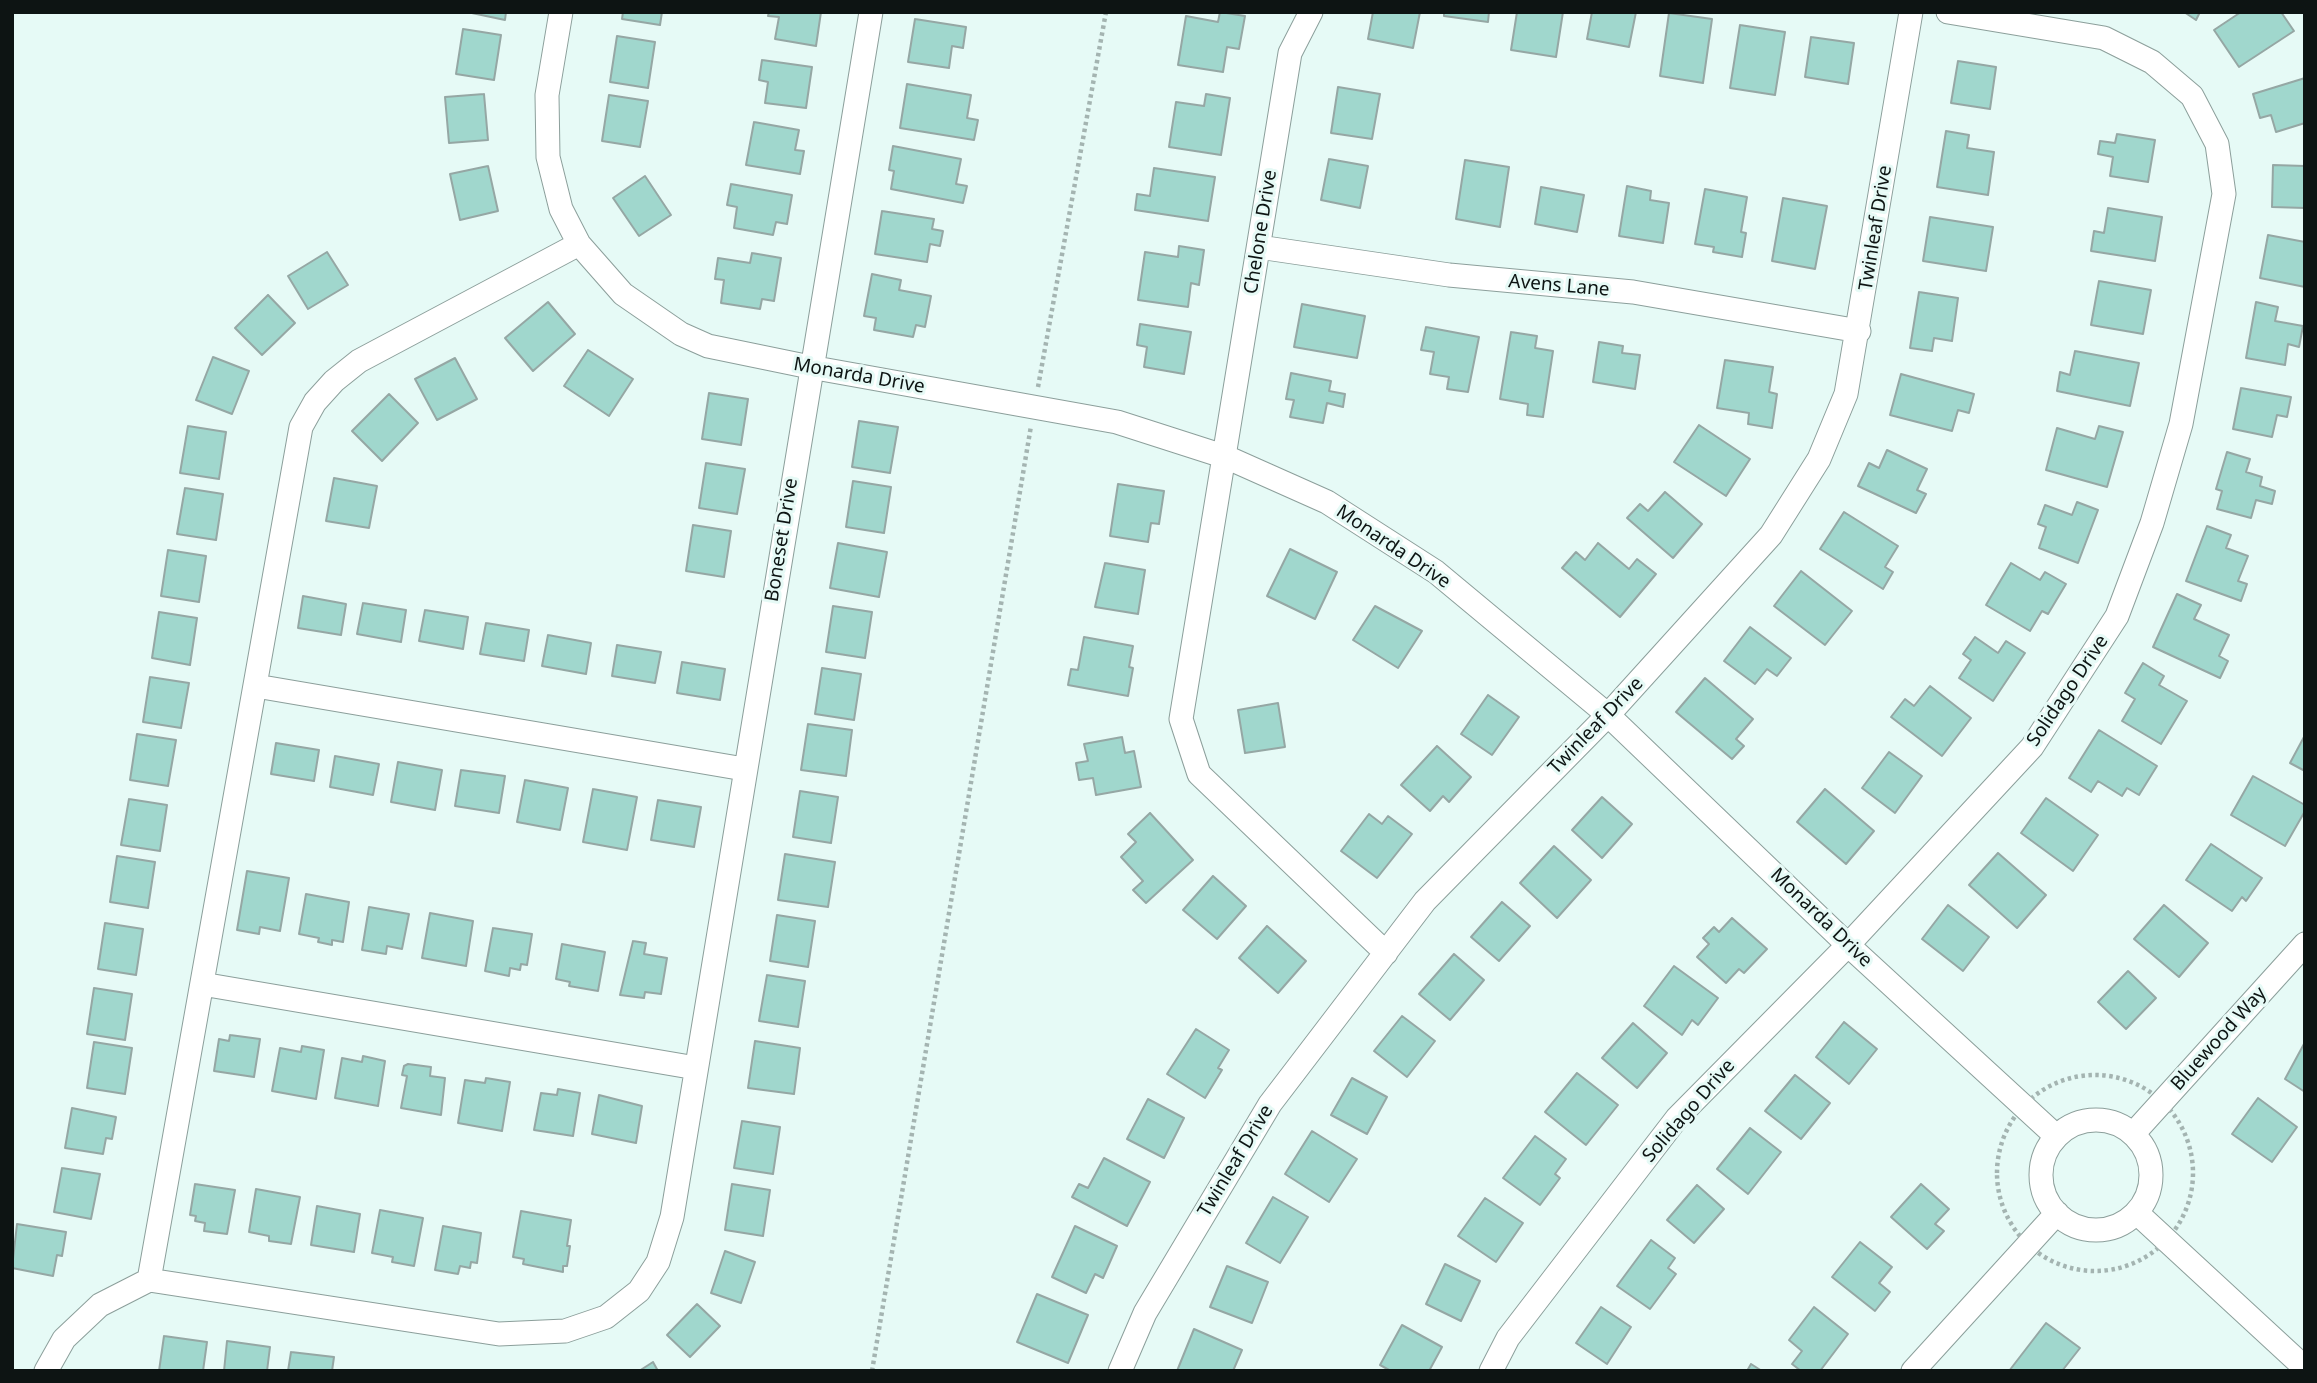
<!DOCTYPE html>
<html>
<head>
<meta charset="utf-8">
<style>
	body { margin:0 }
	#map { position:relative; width:2317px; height:1383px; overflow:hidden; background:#e6faf6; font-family:"Noto Sans",sans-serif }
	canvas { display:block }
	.frame { position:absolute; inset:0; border:14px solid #0d1413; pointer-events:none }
</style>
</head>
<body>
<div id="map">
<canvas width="2317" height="1383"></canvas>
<div class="frame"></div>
</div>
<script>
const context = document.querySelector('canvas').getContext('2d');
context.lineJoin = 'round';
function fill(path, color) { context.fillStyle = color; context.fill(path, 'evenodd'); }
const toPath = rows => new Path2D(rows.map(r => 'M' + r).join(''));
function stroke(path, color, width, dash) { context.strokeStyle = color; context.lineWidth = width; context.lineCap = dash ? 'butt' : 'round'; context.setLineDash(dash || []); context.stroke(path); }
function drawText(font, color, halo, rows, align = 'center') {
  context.font = font + ' "Noto Sans",sans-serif'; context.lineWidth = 6; context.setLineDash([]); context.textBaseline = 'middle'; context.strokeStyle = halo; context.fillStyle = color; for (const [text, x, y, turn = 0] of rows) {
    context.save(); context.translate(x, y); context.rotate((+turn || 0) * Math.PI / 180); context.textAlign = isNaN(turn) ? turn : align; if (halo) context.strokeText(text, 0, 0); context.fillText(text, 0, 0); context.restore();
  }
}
const building = toPath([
	[467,12,506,12,505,20,467,12],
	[623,12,662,12,660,25,622,19,623,12],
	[769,12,821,12,816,46,775,39,779,17,768,16,769,12],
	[1220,12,1245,16,1239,49,1227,47,1223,72,1178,65,1186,16,1218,22,1220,12],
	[1373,12,1420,12,1413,48,1368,39,1373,12],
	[1444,12,1489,12,1488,22,1444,16,1444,12],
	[1517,12,1563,12,1556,57,1511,50,1517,12],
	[1592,12,1636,12,1629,47,1587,39,1592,12],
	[2184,12,2200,12,2196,20,2184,12],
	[2241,12,2281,12,2294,31,2239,67,2214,30,2241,12],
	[1669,13,1712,19,1703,83,1660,76,1669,13],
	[915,19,966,27,963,48,952,46,949,68,908,62,915,19],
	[1740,25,1785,32,1775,95,1730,88,1740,25],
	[463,29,501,35,494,80,456,74,463,29],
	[617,36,655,42,648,88,610,82,617,36],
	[1811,37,1854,43,1848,84,1805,77,1811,37],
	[762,60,812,67,806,108,765,103,768,82,759,80,762,60],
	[1958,61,1996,67,1990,109,1951,103,1958,61],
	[2305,78,2305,123,2276,132,2271,115,2260,118,2253,94,2305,78],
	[907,84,971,95,967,118,978,120,974,140,900,128,907,84],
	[1338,87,1380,94,1372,139,1331,133,1338,87],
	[484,94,488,140,449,143,445,97,484,94],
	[1206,94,1230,98,1221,155,1169,147,1176,102,1204,106,1206,94],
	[609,95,648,101,640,147,602,141,609,95],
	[754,122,799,130,795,150,804,151,800,174,746,165,754,122],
	[1946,131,1969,135,1967,148,1994,152,1988,195,1937,187,1946,131],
	[2117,134,2155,140,2148,182,2110,176,2113,157,2098,154,2100,141,2115,143,2117,134],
	[893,146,961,159,956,184,967,186,963,203,891,189,894,171,889,170,893,146],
	[1329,159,1368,166,1360,208,1321,200,1329,159],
	[1465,160,1509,167,1500,227,1456,219,1465,160],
	[2273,165,2305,166,2305,208,2272,207,2273,165],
	[488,166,498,211,460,220,450,174,488,166],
	[1154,168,1215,177,1208,221,1135,210,1137,194,1150,196,1154,168],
	[645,176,671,215,639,236,613,198,645,176],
	[731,184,792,195,787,224,776,222,773,235,734,228,737,207,727,205,731,184],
	[1627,186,1651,191,1650,200,1669,203,1663,243,1619,236,1627,186],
	[1541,187,1584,195,1577,232,1535,224,1541,187],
	[1705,189,1747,197,1741,232,1746,233,1742,257,1713,252,1714,247,1695,244,1705,189],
	[1783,198,1827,206,1815,269,1772,261,1783,198],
	[2108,208,2162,217,2155,261,2091,251,2094,231,2104,233,2108,208],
	[882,211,934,219,932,229,943,231,940,246,930,244,927,262,875,254,882,211],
	[1930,217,1993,227,1986,271,1923,261,1930,217],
	[2268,235,2305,242,2305,287,2260,278,2268,235],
	[1179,246,1204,250,1199,285,1191,283,1188,307,1138,300,1145,252,1178,257,1179,246],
	[327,252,348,285,308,309,288,276,327,252],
	[752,253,781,258,774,301,762,299,760,309,721,303,724,280,715,279,718,258,750,263,752,253],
	[872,274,901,280,899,290,931,296,925,327,916,325,913,337,874,330,876,318,864,316,872,274],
	[2099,281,2151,290,2143,334,2091,325,2099,281],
	[1919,292,1958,298,1952,341,1934,338,1932,351,1910,348,1919,292],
	[268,295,295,323,262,355,235,328,268,295],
	[548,302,575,334,533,371,505,338,548,302],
	[2256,302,2278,307,2275,321,2303,326,2299,347,2288,344,2285,365,2246,358,2256,302],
	[1302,304,1365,316,1357,358,1294,347,1302,304],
	[1140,324,1191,332,1184,374,1144,367,1147,347,1137,345,1140,324],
	[1426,327,1479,337,1468,392,1447,389,1449,377,1430,374,1434,352,1421,350,1426,327],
	[1511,332,1537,336,1535,348,1553,351,1543,417,1527,415,1528,404,1500,399,1511,332],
	[1599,342,1623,346,1622,353,1640,355,1635,389,1593,382,1599,342],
	[588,350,633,379,609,416,564,386,588,350],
	[2075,351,2139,363,2130,406,2057,391,2060,372,2070,375,2075,351],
	[213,357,249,371,232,414,196,400,213,357],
	[455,358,477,399,437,420,415,379,455,358],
	[1725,360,1773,367,1769,392,1777,394,1772,428,1748,424,1749,413,1717,408,1725,360],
	[1291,373,1331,381,1329,391,1345,394,1343,407,1327,403,1323,423,1290,417,1294,400,1286,399,1291,373],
	[1901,374,1974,394,1969,413,1958,410,1952,431,1890,415,1901,374],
	[2241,388,2291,397,2287,417,2277,415,2272,437,2233,429,2241,388],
	[709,393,748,399,741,445,702,439,709,393],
	[389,394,418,423,382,461,352,431,389,394],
	[859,421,898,427,890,473,852,467,859,421],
	[1699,425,1750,459,1726,496,1674,462,1699,425],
	[188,426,226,432,219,479,180,473,188,426],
	[2099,426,2123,432,2107,487,2046,470,2057,428,2095,439,2099,426],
	[1887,450,1927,469,1917,490,1926,494,1916,513,1858,486,1869,463,1879,468,1887,450],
	[2227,452,2250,459,2246,472,2262,477,2260,486,2275,491,2272,504,2256,500,2251,518,2217,509,2222,491,2216,489,2227,452],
	[706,463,745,469,737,514,699,508,706,463],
	[334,478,377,486,369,528,326,521,334,478],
	[853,481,891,487,884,533,846,527,853,481],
	[1118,484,1164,491,1159,524,1151,523,1148,542,1110,536,1118,484],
	[185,488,223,494,216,540,177,534,185,488],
	[1665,492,1702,524,1673,558,1627,518,1640,504,1648,511,1665,492],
	[2077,502,2098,510,2078,563,2039,548,2046,527,2038,524,2045,505,2072,515,2077,502],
	[1844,512,1898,546,1885,567,1893,572,1883,589,1820,549,1844,512],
	[693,525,731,531,724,577,686,571,693,525],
	[2207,526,2231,535,2226,548,2248,556,2238,581,2247,584,2241,601,2186,581,2207,526],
	[838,543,887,552,879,597,830,588,838,543],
	[1598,543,1629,569,1637,559,1656,574,1620,617,1562,568,1576,552,1585,560,1598,543],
	[1290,549,1337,572,1315,619,1267,596,1290,549],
	[168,550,206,556,199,602,161,596,168,550],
	[1105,563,1145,570,1138,614,1095,607,1105,563],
	[2011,563,2040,580,2045,572,2066,584,2048,614,2042,611,2030,631,1986,605,2011,563],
	[1801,571,1852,611,1825,645,1774,606,1801,571],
	[2177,594,2201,605,2194,619,2229,635,2219,656,2228,661,2220,678,2153,647,2177,594],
	[303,596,346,604,341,635,298,628,303,596],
	[363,603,406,610,401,642,357,634,363,603],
	[833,606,872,612,865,658,826,652,833,606],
	[1375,606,1422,631,1398,668,1353,640,1375,606],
	[425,610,468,617,463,649,419,641,425,610],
	[159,612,197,618,190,665,152,658,159,612],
	[486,623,529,630,524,661,480,654,486,623],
	[1750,627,1791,658,1777,676,1767,669,1755,684,1724,661,1750,627],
	[548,635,591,643,586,674,542,666,548,635],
	[1084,637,1133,646,1129,667,1133,668,1128,696,1068,685,1071,669,1078,670,1084,637],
	[1975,637,1998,653,2006,641,2025,653,1993,701,1959,678,1971,660,1963,654,1975,637],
	[617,645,661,652,655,683,612,676,617,645],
	[682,662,725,669,720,700,677,693,682,662],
	[2143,663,2164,676,2159,685,2187,701,2161,744,2122,721,2135,699,2125,693,2143,663],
	[822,668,861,674,854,720,815,714,822,668],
	[150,677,189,683,181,728,143,722,150,677],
	[1705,678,1753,719,1736,739,1744,746,1732,759,1676,712,1705,678],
	[1930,686,1971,718,1942,756,1891,717,1905,699,1914,706,1930,686],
	[1488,695,1519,717,1492,755,1461,734,1488,695],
	[1278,703,1285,747,1245,753,1238,710,1278,703],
	[808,724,852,730,846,776,801,770,808,724],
	[2099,730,2157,766,2139,795,2127,788,2122,796,2098,781,2091,792,2069,778,2099,730],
	[137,734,176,740,168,786,130,780,137,734],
	[2305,735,2305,771,2290,763,2305,735],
	[1122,737,1125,753,1134,751,1141,787,1096,795,1093,778,1079,780,1076,763,1088,761,1084,744,1122,737],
	[276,743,319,750,314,781,271,774,276,743],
	[1437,746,1471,777,1449,802,1443,796,1430,811,1401,785,1437,746],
	[1889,752,1922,776,1895,813,1862,788,1889,752],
	[335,756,379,764,373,795,330,787,335,756],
	[398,762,442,770,435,810,391,802,398,762],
	[461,770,505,776,499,813,455,806,461,770],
	[2253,776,2305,805,2305,811,2285,846,2231,815,2253,776],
	[525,780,568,788,560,830,517,822,525,780],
	[593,789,637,797,627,850,583,842,593,789],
	[1825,789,1874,831,1846,864,1797,822,1825,789],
	[800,791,838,797,831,843,793,837,800,791],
	[1602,797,1632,824,1602,858,1572,830,1602,797],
	[2046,798,2098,835,2073,871,2021,833,2046,798],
	[129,799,167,805,160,851,121,845,129,799],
	[658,800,701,807,694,847,651,840,658,800],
	[1150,813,1193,860,1146,903,1133,890,1143,881,1121,857,1136,842,1128,834,1150,813],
	[1369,814,1382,824,1388,816,1412,834,1377,878,1341,851,1369,814],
	[2211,844,2262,878,2246,901,2242,897,2232,911,2186,880,2211,844],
	[1554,846,1591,880,1557,918,1520,883,1554,846],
	[1998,853,2046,895,2017,928,1969,885,1998,853],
	[785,854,835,862,828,907,778,900,785,854],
	[117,856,155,862,148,908,110,902,117,856],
	[247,871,289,878,280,931,260,927,259,934,237,930,247,871],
	[1213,876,1246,906,1217,939,1183,910,1213,876],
	[306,894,349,902,343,942,332,940,332,945,318,942,319,938,299,934,306,894],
	[1502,902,1530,926,1499,961,1471,937,1502,902],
	[1948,905,1989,937,1963,971,1922,939,1948,905],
	[2164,905,2208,943,2179,977,2134,939,2164,905],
	[369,907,409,914,402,949,387,946,386,954,362,950,369,907],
	[430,913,473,921,466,966,422,958,430,913],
	[777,915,815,921,808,967,770,961,777,915],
	[1732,918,1767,949,1744,973,1739,969,1726,983,1697,957,1709,944,1703,938,1714,927,1719,932,1732,918],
	[105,923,143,929,136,975,98,969,105,923],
	[1267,926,1306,961,1278,993,1239,958,1267,926],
	[493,928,532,934,527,965,521,964,520,970,510,968,509,976,485,971,493,928],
	[633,941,646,943,644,954,667,958,661,994,645,992,644,998,620,995,633,941],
	[562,944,605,952,598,991,569,986,570,982,556,979,562,944],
	[1454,954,1484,980,1450,1020,1419,994,1454,954],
	[1674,966,1718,998,1698,1025,1692,1020,1682,1035,1644,1006,1674,966],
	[2128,971,2156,998,2126,1029,2098,1002,2128,971],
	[767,975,805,981,798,1027,759,1021,767,975],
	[94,988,132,994,125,1040,87,1034,94,988],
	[1402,1016,1435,1041,1407,1077,1374,1051,1402,1016],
	[1844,1022,1877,1049,1849,1084,1816,1057,1844,1022],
	[1633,1023,1667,1053,1637,1088,1602,1058,1633,1023],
	[1196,1029,1229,1050,1218,1068,1222,1070,1205,1098,1167,1074,1196,1029],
	[230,1035,260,1039,254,1077,214,1071,219,1039,229,1041,230,1035],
	[755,1041,800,1048,794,1094,748,1088,755,1041],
	[94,1042,132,1048,125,1094,87,1088,94,1042],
	[2305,1042,2305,1092,2285,1079,2305,1042],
	[302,1046,324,1050,316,1099,272,1091,280,1048,301,1052,302,1046],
	[363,1056,385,1061,378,1106,335,1098,342,1058,362,1062,363,1056],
	[408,1064,431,1067,430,1076,445,1078,441,1115,401,1108,407,1076,402,1075,404,1066,408,1064],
	[1577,1073,1618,1105,1586,1145,1545,1112,1577,1073],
	[1795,1075,1830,1103,1801,1139,1765,1111,1795,1075],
	[486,1078,510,1082,502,1131,458,1123,465,1080,485,1083,486,1078],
	[1352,1078,1387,1097,1367,1134,1331,1115,1352,1078],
	[558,1089,580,1093,573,1136,534,1130,541,1093,557,1095,558,1089],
	[599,1095,642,1106,636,1143,592,1134,599,1095],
	[2258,1098,2297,1127,2272,1162,2232,1134,2258,1098],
	[1148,1099,1184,1118,1164,1158,1127,1139,1148,1099],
	[72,1108,116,1117,112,1139,106,1138,103,1154,65,1148,72,1108],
	[742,1121,780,1127,773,1174,734,1168,742,1121],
	[1750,1128,1781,1152,1748,1194,1717,1169,1750,1128],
	[1312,1131,1357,1159,1329,1202,1285,1174,1312,1131],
	[1535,1136,1566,1159,1555,1174,1560,1178,1540,1205,1503,1178,1535,1136],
	[1104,1158,1150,1182,1127,1226,1072,1197,1079,1184,1088,1188,1104,1158],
	[62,1168,100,1174,91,1219,54,1212,62,1168],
	[195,1184,235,1190,227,1234,204,1231,205,1223,195,1221,196,1216,190,1215,195,1184],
	[732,1184,770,1190,763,1236,725,1230,732,1184],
	[1921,1184,1949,1209,1935,1224,1944,1231,1927,1249,1891,1217,1921,1184],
	[1697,1185,1724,1209,1694,1243,1667,1220,1697,1185],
	[256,1189,300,1197,291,1244,269,1241,269,1236,249,1232,256,1189],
	[1273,1197,1308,1217,1280,1263,1246,1243,1273,1197],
	[1485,1198,1523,1223,1496,1262,1458,1236,1485,1198],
	[317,1206,360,1214,354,1252,311,1245,317,1206],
	[380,1210,423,1218,414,1266,392,1262,393,1257,372,1253,380,1210],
	[521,1211,571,1220,567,1246,570,1246,567,1266,563,1266,563,1272,523,1264,524,1259,513,1257,521,1211],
	[17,1224,66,1232,62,1256,57,1255,53,1276,12,1268,17,1224],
	[443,1226,481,1233,477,1263,471,1262,470,1268,460,1266,458,1274,435,1270,443,1226],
	[1075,1226,1117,1246,1103,1278,1095,1274,1086,1293,1052,1277,1075,1226],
	[1651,1240,1675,1258,1668,1268,1676,1274,1650,1309,1617,1286,1651,1240],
	[1860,1242,1892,1267,1879,1283,1890,1292,1875,1311,1832,1277,1860,1242],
	[725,1251,755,1262,741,1303,711,1293,725,1251],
	[1445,1264,1480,1281,1461,1321,1426,1304,1445,1264],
	[1227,1266,1268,1282,1252,1323,1210,1307,1227,1266],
	[1037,1294,1088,1315,1068,1363,1017,1342,1037,1294],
	[697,1304,720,1326,690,1357,667,1335,697,1304],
	[1601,1307,1631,1327,1607,1364,1576,1343,1601,1307],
	[1814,1307,1848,1334,1820,1371,1801,1371,1792,1364,1802,1351,1789,1340,1814,1307],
	[2046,1323,2080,1348,2062,1371,2009,1371,2046,1323],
	[1402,1325,1442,1347,1429,1371,1391,1371,1380,1365,1402,1325],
	[1194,1329,1242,1350,1233,1371,1177,1371,1194,1329],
	[164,1336,207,1342,203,1371,159,1371,164,1336],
	[227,1341,270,1347,267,1371,224,1371,227,1341],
	[291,1352,334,1357,332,1371,288,1371,291,1352],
	[653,1362,658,1371,639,1371,653,1362],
	[1751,1364,1762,1371,1747,1371,1751,1364]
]);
fill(building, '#a0d7cd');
stroke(building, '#95a7a4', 2);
const minor = toPath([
	[561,12,547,95,548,157,561,209,579,244,623,294,681,334,708,346,810,367,1117,422,1226,457,1327,502,1436,572,1608,715,1848,945,2056,1136],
	[1311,12,1290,53,1181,719,1199,774,1386,953],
	[1259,247,1449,275,1633,292,1859,331],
	[256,686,744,769],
	[202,984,696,1068],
	'2041 1175a55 55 0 1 1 110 0a55 55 0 1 1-110 0Z',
	[2133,1134,2305,944],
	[2137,1213,2305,1368],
	[149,1280,301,427,315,402,334,381,359,361,579,244],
	[46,1371,64,1339,100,1305,149,1280,499,1334,565,1331,606,1317,639,1291,658,1262,672,1217,871,12],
	[1120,1371,1145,1313,1270,1104,1425,901,1608,715,1771,535,1819,459,1846,394,1911,12],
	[1491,1371,1508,1338,1677,1118,1848,945,2032,747,2117,616,2152,523,2181,424,2224,194,2217,144,2192,96,2152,62,2104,38,1948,12],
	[1913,1371,2057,1213]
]);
stroke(minor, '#8c9f9b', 25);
stroke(toPath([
	[1038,387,1106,12],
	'1997 1173a98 98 0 1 1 196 0a98 98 0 1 1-196 0Z',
	[872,1371,1031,426]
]), '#a4b4b1', 4.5, [3.5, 3.5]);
stroke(minor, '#fff', 23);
drawText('19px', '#0d1413', '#e6faf6', [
	["Twinleaf Drive",1876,228,-81],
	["Chelone Drive",1261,232,-81],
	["Avens Lane",1559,286,5],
	["Monarda Drive",859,376,10],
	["Boneset Drive",782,540,-81],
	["Monarda Drive",1393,547,34],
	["Solidago Drive",2068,691,-56],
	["Twinleaf Drive",1596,726,-46],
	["Monarda Drive",1821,918,44],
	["Bluewood Way",2219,1039,-48],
	["Solidago Drive",1689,1111,-49],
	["Twinleaf Drive",1236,1161,-59]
]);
</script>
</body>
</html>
